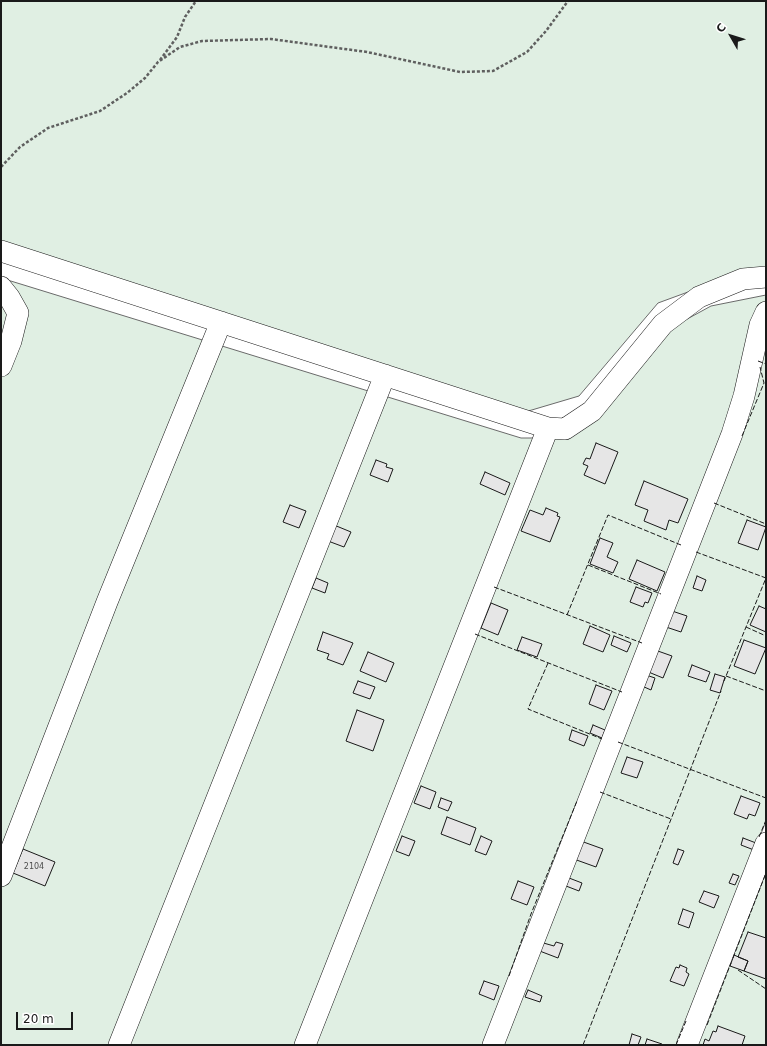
<!DOCTYPE html>
<html>
<head>
<meta charset="utf-8">
<style>
	body { margin:0 }
	#map { position:relative; width:767px; height:1046px; overflow:hidden; background:#fff; font-family:"DejaVu Sans",sans-serif }
	canvas { display:block }
	.frame { position:absolute; inset:0; border:2px solid #1a1a1a; pointer-events:none }
	.north { position:absolute; left:711px; top:16px; width:40px; height:40px; -webkit-text-stroke:3px #fff; paint-order:stroke; rotate:309deg; font-size:11px; font-weight:700; line-height:16px; text-align:center; color:#1a1a1a }
	.north::after { content:''; display:block; margin:auto; width:14px; height:18px; background:#1a1a1a; clip-path:polygon(50% 0,100% 100%,50% 72%,0 100%) }
	.scale { position:absolute; left:16px; top:1012px; width:57px; height:18px; box-sizing:border-box; border:2px solid #1a1a1a; border-top:0; padding-left:5px; font-size:12px; line-height:14px; white-space:nowrap; color:#1a1a1a; -webkit-text-stroke:3px #fff; paint-order:stroke }
</style>
</head>
<body>
<div id="map">
<canvas width="767" height="1046"></canvas>
<div class="frame"></div>
<div class="north">С</div>
<div class="scale">20 m</div>
</div>
<script>
const context = document.querySelector('canvas').getContext('2d');
context.lineJoin = 'round';
function fill(path, color) { context.fillStyle = color; context.fill(path, 'evenodd'); }
const toPath = rows => new Path2D(rows.map(r => 'M' + r).join(''));
function stroke(path, color, width, dash) { context.strokeStyle = color; context.lineWidth = width; context.lineCap = dash ? 'butt' : 'round'; context.setLineDash(dash || []); context.stroke(path); }
function drawText(font, color, halo, rows, align = 'center') {
  context.font = font + ' "DejaVu Sans",sans-serif'; context.lineWidth = 3; context.setLineDash([]); context.textBaseline = 'middle'; context.strokeStyle = halo; context.fillStyle = color; for (const [text, x, y, turn = 0] of rows) {
    context.save(); context.translate(x, y); context.rotate((+turn || 0) * Math.PI / 180); context.textAlign = isNaN(turn) ? turn : align; if (halo) context.strokeText(text, 0, 0); context.fillText(text, 0, 0); context.restore();
  }
}
const green = toPath([
	[1,1,766,1,766,271,748,270,658,303,579,396,525,412,1,246,1,1],
	[1,278,521,438,560,438,667,330,711,306,766,295,766,821,678,1045,1,1045,1,278],
	[766,864,766,1045,696,1045,766,864]
]);
fill(green, '#e0efe3');
stroke(green, '#6a6a6a', 1);
const building = toPath([
	[596,443,618,452,605,484,584,475,588,466,583,464,586,458,590,459,596,443],
	[376,460,387,464,386,467,393,469,388,482,370,475,376,460],
	[485,472,510,483,505,495,480,484,485,472],
	[644,481,688,499,678,523,669,520,666,530,644,521,648,510,635,505,644,481],
	[290,505,306,511,299,528,283,522,290,505],
	[546,508,558,513,557,516,560,517,550,542,521,531,530,510,543,515,546,508],
	[747,520,766,527,758,550,738,543,747,520],
	[334,525,351,532,344,547,328,541,334,525],
	[600,538,613,543,607,557,618,562,613,573,590,564,600,538],
	[637,560,665,572,657,591,629,579,637,560],
	[697,576,706,580,702,591,693,588,697,576],
	[316,578,328,583,325,593,312,588,316,578],
	[636,587,652,593,648,603,645,602,643,607,630,602,636,587],
	[491,603,508,610,498,635,481,628,491,603],
	[759,606,766,609,766,632,750,625,759,606],
	[672,611,687,616,681,632,666,627,672,611],
	[590,626,610,635,603,652,583,644,590,626],
	[323,632,353,643,343,665,327,659,329,654,317,650,323,632],
	[614,636,631,643,627,652,611,645,614,636],
	[522,637,542,644,537,657,517,650,522,637],
	[744,640,766,648,755,674,734,666,744,640],
	[655,650,672,656,663,678,646,671,655,650],
	[368,652,394,663,386,682,360,671,368,652],
	[692,665,710,672,706,682,688,676,692,665],
	[715,674,725,677,720,693,710,690,715,674],
	[646,675,655,678,651,690,642,686,646,675],
	[358,681,375,687,370,699,353,693,358,681],
	[596,685,612,691,604,710,589,704,596,685],
	[357,710,384,720,373,751,346,741,357,710],
	[593,725,605,730,602,738,590,733,593,725],
	[572,730,588,736,584,746,569,740,572,730],
	[627,757,643,762,637,778,621,773,627,757],
	[421,786,436,792,430,809,414,803,421,786],
	[741,796,760,803,755,816,749,814,747,819,734,814,741,796],
	[441,798,452,802,448,811,438,807,441,798],
	[447,817,476,828,470,845,441,834,447,817],
	[402,836,415,841,409,856,396,851,402,836],
	[481,836,492,841,486,855,475,851,481,836],
	[743,838,756,843,754,850,741,845,743,838],
	[578,840,603,849,596,867,571,858,578,840],
	[23,849,55,862,45,886,13,873,23,849],
	[678,849,684,851,678,865,673,863,678,849],
	[733,874,739,876,735,885,729,883,733,874],
	[569,878,582,883,579,891,566,886,569,878],
	[518,881,534,887,527,905,511,899,518,881],
	[704,891,719,896,714,908,699,902,704,891],
	[683,909,694,913,689,928,678,924,683,909],
	[748,932,766,938,766,979,744,971,748,961,738,957,748,932],
	[540,942,554,946,556,942,563,944,558,958,537,950,540,942],
	[734,955,748,961,744,971,730,966,734,955],
	[680,965,687,968,686,972,689,974,684,986,670,981,676,967,679,968,680,965],
	[484,981,499,986,494,1000,479,994,484,981],
	[528,990,542,996,540,1002,525,997,528,990],
	[718,1026,745,1036,742,1045,703,1045,705,1039,709,1041,713,1031,716,1032,718,1026],
	[632,1034,641,1037,638,1045,629,1045,632,1034],
	[647,1039,662,1044,662,1045,645,1045,647,1039]
]);
fill(building, '#e6e6e6');
stroke(building, '#1a1a1a', 1);
const minor = toPath([
	[1,251,548,428,565,429,592,411,663,324,699,297,743,279,766,277],
	[1,287,9,297,18,313,11,341,1,366],
	[1,876,107,602,221,322],
	[119,1045,385,375],
	[305,1045,548,428],
	[493,1045,732,434,744,396,760,325,766,312],
	[687,1045,766,843]
]);
stroke(minor, '#1a1a1a', 22);
stroke(toPath([
	[160,60,177,37,185,17,196,1],
	[1,167,20,147,48,128,100,111,127,93,145,78,158,62,180,47,202,41,271,39,367,52,460,72,493,71,527,52,546,31,568,1]
]), '#5f5f5f', 2.5, [3, 2]);
stroke(minor, '#fff', 21);
stroke(toPath([
	[758,361,766,364],
	[742,436,764,383,760,367],
	[714,503,766,524],
	[696,552,766,578,724,681],
	[588,565,661,594],
	[494,587,642,643],
	[567,615,608,515,681,545],
	[746,627,766,636],
	[475,634,622,692],
	[548,663,528,709,602,739],
	[726,676,766,691],
	[618,742,766,798],
	[600,792,671,819],
	[759,837,766,820],
	[733,958,766,873],
	[738,970,766,989],
	[509,976,531,914,577,801],
	[707,1025,731,963],
	[583,1045,721,691],
	[676,1045,686,1021]
]), '#1a1a1a', 1, [5, 2]);
drawText('8px', '#4d4d4d', null, [
	["2104",34,867]
]);
</script>
</body>
</html>
